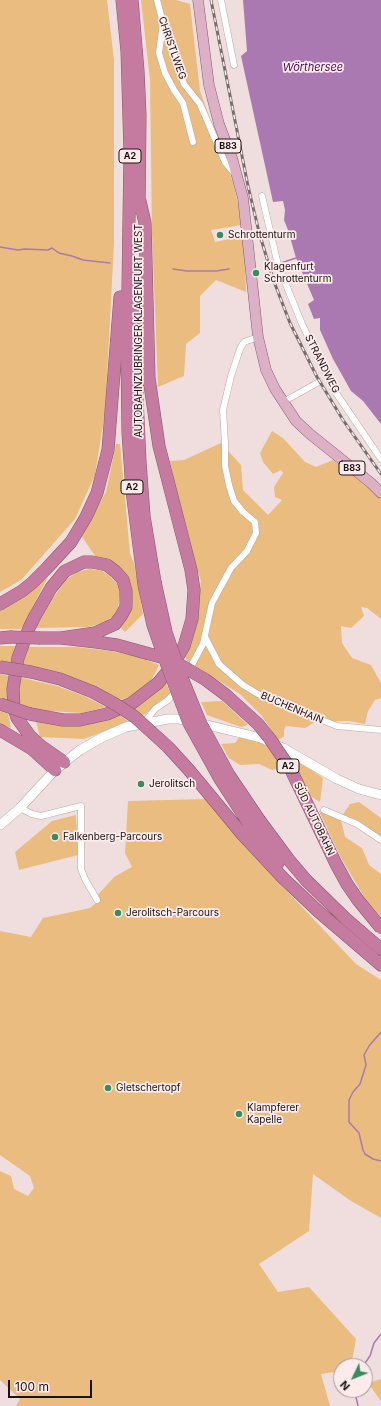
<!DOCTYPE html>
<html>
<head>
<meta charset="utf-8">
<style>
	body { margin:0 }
	#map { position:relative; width:381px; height:1406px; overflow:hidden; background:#f0dede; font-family:Inter,sans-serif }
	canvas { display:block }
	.north { position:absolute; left:333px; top:1358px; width:40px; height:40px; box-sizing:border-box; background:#fdebeb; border:1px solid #a29595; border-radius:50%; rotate:227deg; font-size:11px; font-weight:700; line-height:16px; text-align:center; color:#1a1414 }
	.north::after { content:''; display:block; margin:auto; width:14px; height:18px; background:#388d60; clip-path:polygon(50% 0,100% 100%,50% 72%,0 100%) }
	.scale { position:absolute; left:8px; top:1380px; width:84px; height:18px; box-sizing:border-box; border:2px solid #1a1414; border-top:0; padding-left:5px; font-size:12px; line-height:14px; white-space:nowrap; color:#1a1414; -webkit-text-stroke:3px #fdebeb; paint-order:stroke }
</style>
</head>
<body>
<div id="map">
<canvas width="381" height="1406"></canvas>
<div class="north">N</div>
<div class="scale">100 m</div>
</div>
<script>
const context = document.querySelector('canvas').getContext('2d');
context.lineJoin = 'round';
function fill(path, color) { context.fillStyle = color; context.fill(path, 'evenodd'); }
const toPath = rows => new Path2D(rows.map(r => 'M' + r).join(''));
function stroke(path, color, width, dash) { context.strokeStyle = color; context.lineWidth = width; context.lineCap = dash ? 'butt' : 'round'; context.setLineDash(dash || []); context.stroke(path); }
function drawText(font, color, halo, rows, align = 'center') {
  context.font = font + ' Inter,sans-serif'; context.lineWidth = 3.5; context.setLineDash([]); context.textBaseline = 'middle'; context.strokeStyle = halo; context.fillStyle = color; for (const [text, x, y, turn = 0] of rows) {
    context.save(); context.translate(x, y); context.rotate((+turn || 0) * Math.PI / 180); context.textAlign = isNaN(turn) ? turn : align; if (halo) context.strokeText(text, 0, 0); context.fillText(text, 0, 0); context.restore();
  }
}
fill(toPath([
	[0,0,107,0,114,60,114,244,105,412,95,475,75,519,21,580,0,592],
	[141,0,176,0,190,4,200,91,232,180,238,203,241,225,211,230,215,242,243,236,245,259,246,292,216,280,200,296,200,333,186,344,184,376,158,387,152,234,150,80],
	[272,431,283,438,305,462,316,467,333,460,365,484,381,500,381,619,367,608,361,607,364,616,351,628,341,626,342,643,352,658,371,665,381,683,381,698,375,700,368,711,365,724,349,721,315,722,305,728,286,726,284,730,284,736,278,740,261,715,240,694,187,661,184,652,192,637,201,581,187,539,170,461,184,460,221,443,241,465,243,490,268,515,282,500,275,497,274,487,283,473,281,470,273,474,263,462,260,453],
	[116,444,120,444,130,553,134,564,143,614,125,632,120,627,133,607,127,578,114,563,95,556,81,535,106,492],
	[90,569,102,571,110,576,117,584,120,594,118,608,113,616,107,621,89,627,36,628,51,601,66,580,77,572],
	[48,577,21,629,0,629,0,609,25,595],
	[0,646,15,646,11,662,0,661],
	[27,647,76,647,110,651,137,656,159,665,152,679,136,694,121,700,92,685,61,673,23,664],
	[0,674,9,676,8,700,0,698],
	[18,677,57,686,84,696,106,707,82,713,33,710,21,705,16,692],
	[165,681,171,694,157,706,142,716,131,707],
	[222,701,248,725,241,727,207,715,201,702],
	[0,711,8,714,11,728,0,724],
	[118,714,129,722,84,739,40,737,36,721,74,725],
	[241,735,288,754,323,778,320,802,312,797,280,768,272,770,259,764,240,765,229,758,221,744,235,743],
	[206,799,249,851,356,964,381,980,381,1218,351,1201,313,1174,309,1231,259,1264,278,1292,309,1287,356,1339,351,1366,341,1366,341,1371,321,1374,330,1406,16,1406,20,1399,0,1380,0,1171,11,1176,14,1189,28,1196,34,1188,30,1176,0,1155,0,931,31,937,43,918,90,908,97,902,97,896,114,877,132,867,125,853,128,801],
	[359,802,381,818,381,837,364,825,342,816,350,804],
	[319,811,341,820,345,837,362,848,369,865,381,874,381,917,365,898,341,858],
	[76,815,78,855,19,870,15,852,52,821],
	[381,1379,381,1401,368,1383]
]), '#eabc7f');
fill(toPath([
	[243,0,381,0,381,424,363,401,351,391,333,359,320,330,320,318,314,319,308,304,314,300,296,258,288,230,284,220,285,210,283,201,273,202,241,56,247,51]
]), '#aa79b1');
stroke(toPath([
	[0,247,18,250,25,249,48,250,52,248,59,253,72,256,83,260,110,263],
	[281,263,296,258],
	[173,269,187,271,216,271,229,269],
	[381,1032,369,1046,364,1055,366,1065,360,1084,353,1092,349,1100,349,1122,359,1133,363,1150,365,1154,373,1159,381,1161],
	[363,1366,370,1356,374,1343,381,1334],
	[357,1390,356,1397,358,1406]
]), '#aa79b1', 1.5);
const minor = toPath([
	[157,0,163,23,184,84,200,104,225,162,235,174],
	[221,0,234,65],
	[163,24,159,53,165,73,174,90,183,103,193,142],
	[262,196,278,265,302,324,334,390,381,459],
	[283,402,319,382],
	[205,637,219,664,243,685,263,697,337,726,381,730],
	[188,672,203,644,212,603,231,568,247,551,256,533,255,522,243,512,234,501,229,485,225,466,225,443,223,410,231,376,240,349,244,342,258,337],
	[144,723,155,709,168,700,177,690],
	[20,808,32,814,41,816,81,806,81,869,85,879,97,900],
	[324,810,357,824,381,840]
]);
const secondary = toPath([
	[0,825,20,808,55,770,80,750,103,737,126,727,168,719,179,719,195,722,261,738,283,748,337,779,359,789,381,795]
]);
const primary = toPath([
	[198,0,209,85,219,124,232,158,243,198,258,337,266,370,275,389,296,421,310,434,371,483,381,493]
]);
const motorway = toPath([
	[122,0,127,51,130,152,127,355,128,432,132,491,144,585],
	[132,0,138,71,140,115,139,208],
	[138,271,137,398,140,462,144,516,155,582],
	[0,604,22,591,32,583,47,568,71,542,86,517,97,493,108,450,120,297],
	[0,638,10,637],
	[40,638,61,638,96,642,117,645,146,653],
	[61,638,95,633,115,624,121,616,126,607,126,591,123,580,116,572,107,565,92,562,84,562,65,571,51,588,35,616,29,628,18,658,13,689,14,709,17,718,30,736,41,746,64,762],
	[30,714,63,720,80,720,107,714,132,703,158,683,173,665,184,646,192,619,194,590,191,570,159,446,149,378,145,223,140,201],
	[0,730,32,749,55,770],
	[260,821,289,860,306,880,346,919,381,949],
	[251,827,278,863],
	[242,834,283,878,319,912,381,965]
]);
stroke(minor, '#baaaa9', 7);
stroke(secondary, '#baaaa9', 10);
stroke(primary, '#89576e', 11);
stroke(motorway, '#89576e', 13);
stroke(minor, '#fff', 6);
stroke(secondary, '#fff', 9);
stroke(primary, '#dcb0c5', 10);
stroke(motorway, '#c57b9f', 12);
const rail = toPath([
	[211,0,248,186,259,232,273,279,290,323,317,377,343,420,381,474]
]);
stroke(rail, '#786d6d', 3);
stroke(rail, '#fdebeb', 1.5, [4.5]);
const motorwayBridge = toPath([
	[155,582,166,632,180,673,200,722,229,775,260,821],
	[144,585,153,625,167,665,189,723,220,779,251,827],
	[10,637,40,638],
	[146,653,172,660,206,680,226,695,258,724,270,739,291,770,336,864,347,884,358,900,381,928],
	[0,667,31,672,60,679,93,692,115,704,135,717,168,747,189,770,242,834],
	[0,704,30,714]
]);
stroke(motorwayBridge, '#89576e', 13, []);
stroke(motorwayBridge, '#c57b9f', 12);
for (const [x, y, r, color] of [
	[220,235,4,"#388d60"],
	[256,273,4,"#388d60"],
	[141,784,4,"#388d60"],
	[55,837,4,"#388d60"],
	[118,913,4,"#388d60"],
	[108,1088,4,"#388d60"],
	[239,1114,4,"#388d60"]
]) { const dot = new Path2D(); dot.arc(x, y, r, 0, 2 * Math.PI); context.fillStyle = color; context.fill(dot); stroke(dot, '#fdebeb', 1.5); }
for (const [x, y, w] of [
	[228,146,26],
	[130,156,22],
	[352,468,26],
	[132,487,22],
	[288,766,22]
]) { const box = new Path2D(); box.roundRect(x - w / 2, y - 7, w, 14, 3); context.fillStyle = '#fdebeb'; context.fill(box); stroke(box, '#1a1414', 1); }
drawText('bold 9px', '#1a1414', null, [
	["B83",228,146],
	["A2",130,156],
	["B83",352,468],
	["A2",132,487],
	["A2",288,766]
]);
drawText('10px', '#1a1414', '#fdebeb', [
	["CHRISTLWEG",172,48,71],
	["AUTOBAHNZUBRINGER KLAGENFURT WEST",139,331,-90],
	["STRANDWEG",322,364,63],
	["BUCHENHAIN",292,708,23],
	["SÜD AUTOBAHN",314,819,64]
]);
drawText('10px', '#1a1414', '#fdebeb', [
	["Schrottenturm",228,235],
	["Klagenfurt",264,267],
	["Schrottenturm",264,279],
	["Jerolitsch",149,784],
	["Falkenberg-Parcours",63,837],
	["Jerolitsch-Parcours",126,913],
	["Gletschertopf",116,1088],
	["Klampferer",247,1108],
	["Kapelle",247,1120]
], 'left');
drawText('italic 11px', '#4c0c55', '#fdebeb', [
	["Wörthersee",313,68]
]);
</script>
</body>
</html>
